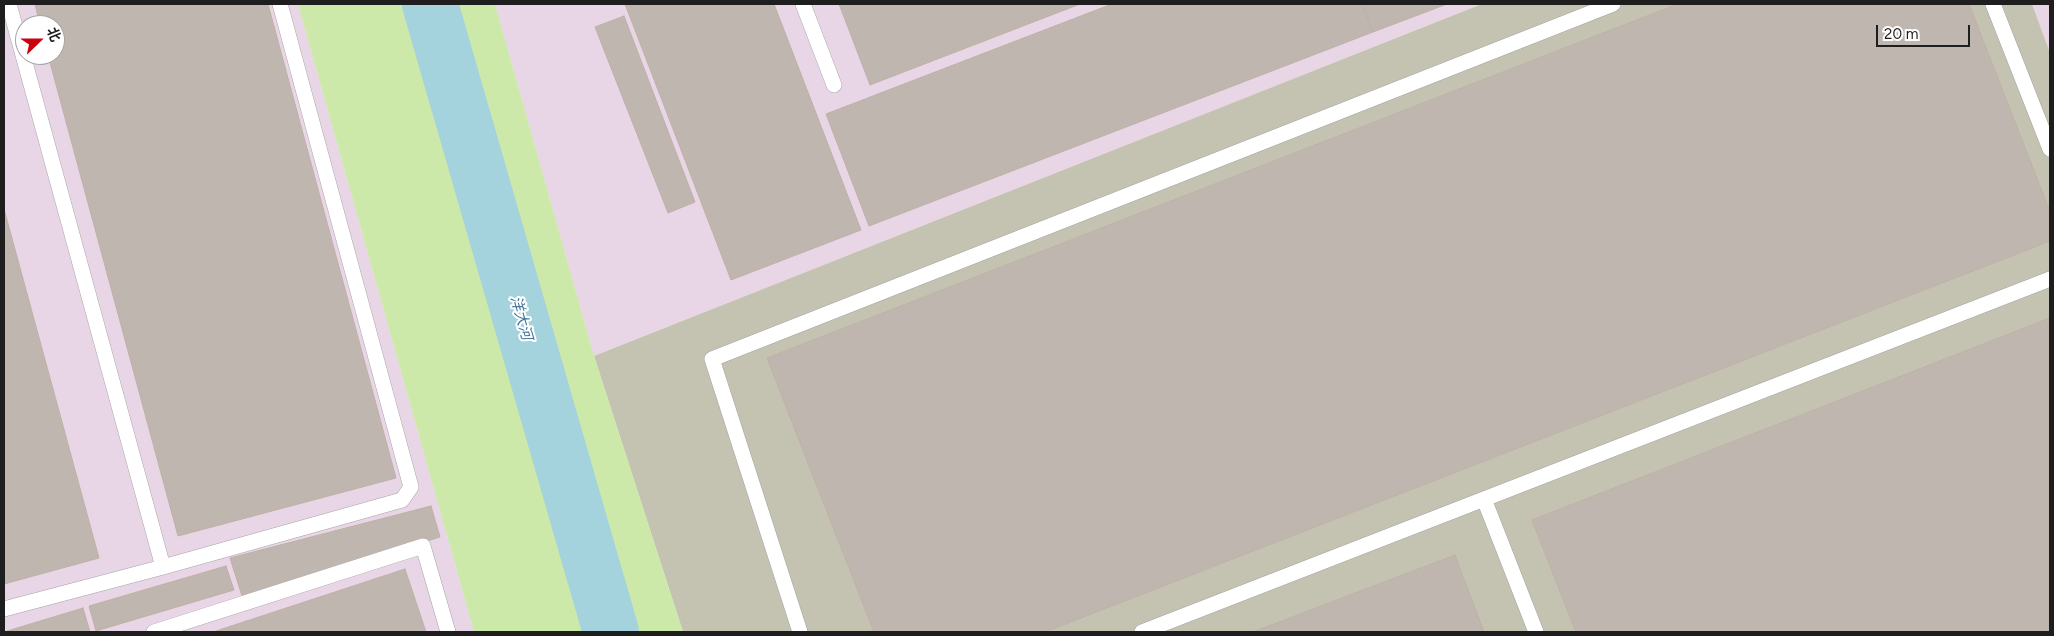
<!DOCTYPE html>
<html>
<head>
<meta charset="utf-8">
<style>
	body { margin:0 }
	#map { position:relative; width:2054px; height:636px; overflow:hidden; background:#efebe4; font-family:Figtree,"Noto Sans SC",sans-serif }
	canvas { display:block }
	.frame { position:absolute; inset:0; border:5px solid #1e1e1e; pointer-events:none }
	.north { position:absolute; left:15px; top:15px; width:50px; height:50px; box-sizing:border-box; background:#fff; border:1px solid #a5a5a5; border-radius:50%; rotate:68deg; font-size:14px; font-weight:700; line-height:20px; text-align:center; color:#1e1e1e }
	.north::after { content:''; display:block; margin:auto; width:18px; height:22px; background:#cb010d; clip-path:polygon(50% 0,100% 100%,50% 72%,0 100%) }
	.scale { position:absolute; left:1876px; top:25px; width:94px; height:22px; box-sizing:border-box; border:2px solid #1e1e1e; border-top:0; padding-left:6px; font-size:15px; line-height:18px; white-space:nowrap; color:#1e1e1e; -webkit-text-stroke:4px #fff; paint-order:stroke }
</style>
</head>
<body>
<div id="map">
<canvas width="2054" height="636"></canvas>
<div class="frame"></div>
<div class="north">北</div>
<div class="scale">20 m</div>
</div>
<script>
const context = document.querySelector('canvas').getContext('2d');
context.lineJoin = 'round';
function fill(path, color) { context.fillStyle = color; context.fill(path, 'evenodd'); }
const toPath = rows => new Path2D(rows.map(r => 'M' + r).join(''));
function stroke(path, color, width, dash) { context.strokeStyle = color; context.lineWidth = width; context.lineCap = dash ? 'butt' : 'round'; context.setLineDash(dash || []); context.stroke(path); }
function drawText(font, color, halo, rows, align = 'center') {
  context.font = font + ' Figtree,"Noto Sans SC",sans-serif'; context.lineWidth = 4; context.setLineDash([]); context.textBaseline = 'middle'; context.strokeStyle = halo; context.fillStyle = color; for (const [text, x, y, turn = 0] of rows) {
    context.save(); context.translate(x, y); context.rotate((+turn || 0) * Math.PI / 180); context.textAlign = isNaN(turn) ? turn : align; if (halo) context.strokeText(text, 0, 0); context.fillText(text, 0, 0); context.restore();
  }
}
fill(toPath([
	[4,4,298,4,474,632,4,632],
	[25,25,55,25,55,55,25,55],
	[495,4,1482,4,594,356],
	[2032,4,2050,4,2050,53]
]), '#e8d6e6');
fill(toPath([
	[1482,4,2032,4,2050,53,2050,632,683,632,594,356]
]), '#c4c2b0');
fill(toPath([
	[298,4,495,4,594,356,683,632,474,632]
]), '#cde9aa');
stroke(toPath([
	[430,4,611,632]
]), '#a5d3dd', 56);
const building = toPath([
	[35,4,268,4,396,478,178,536,48,55,55,55,55,25,40,25,35,4],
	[625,4,774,4,861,230,731,280,625,4],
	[839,4,1080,4,870,85,839,4],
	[1112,4,1362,4,1373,32,869,226,826,114,1112,4],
	[1362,4,1447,4,1373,32,1362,4],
	[1678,4,1969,4,2050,212,2050,241,1045,632,874,632,767,358,1678,4],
	[624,16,695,202,668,213,595,27,624,16],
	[4,209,99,558,4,584,4,209],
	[2050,318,2050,632,1576,632,1532,520,2050,318],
	[431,506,440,537,243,599,230,558,431,506],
	[1455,555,1484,632,1253,632,1455,555],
	[226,566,234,590,96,631,89,606,226,566],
	[405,569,426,632,213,632,405,569],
	[83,608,90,632,4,632,83,608]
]);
fill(building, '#c0b6b0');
stroke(building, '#c1b0a6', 1);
const service = toPath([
	[803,4,834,85],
	[1993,4,2050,149],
	[1484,499,1536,632],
	[163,567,402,500,411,487,280,4],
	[4,609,163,567,9,4],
	[154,632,423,546,448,632],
	[800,632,712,359,1613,4],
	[1142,632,2050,279]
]);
stroke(service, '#a5a5a5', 16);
stroke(service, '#fff', 15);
drawText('italic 15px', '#45779d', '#fff', [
	["洋大河",521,318,74]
]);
</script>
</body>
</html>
